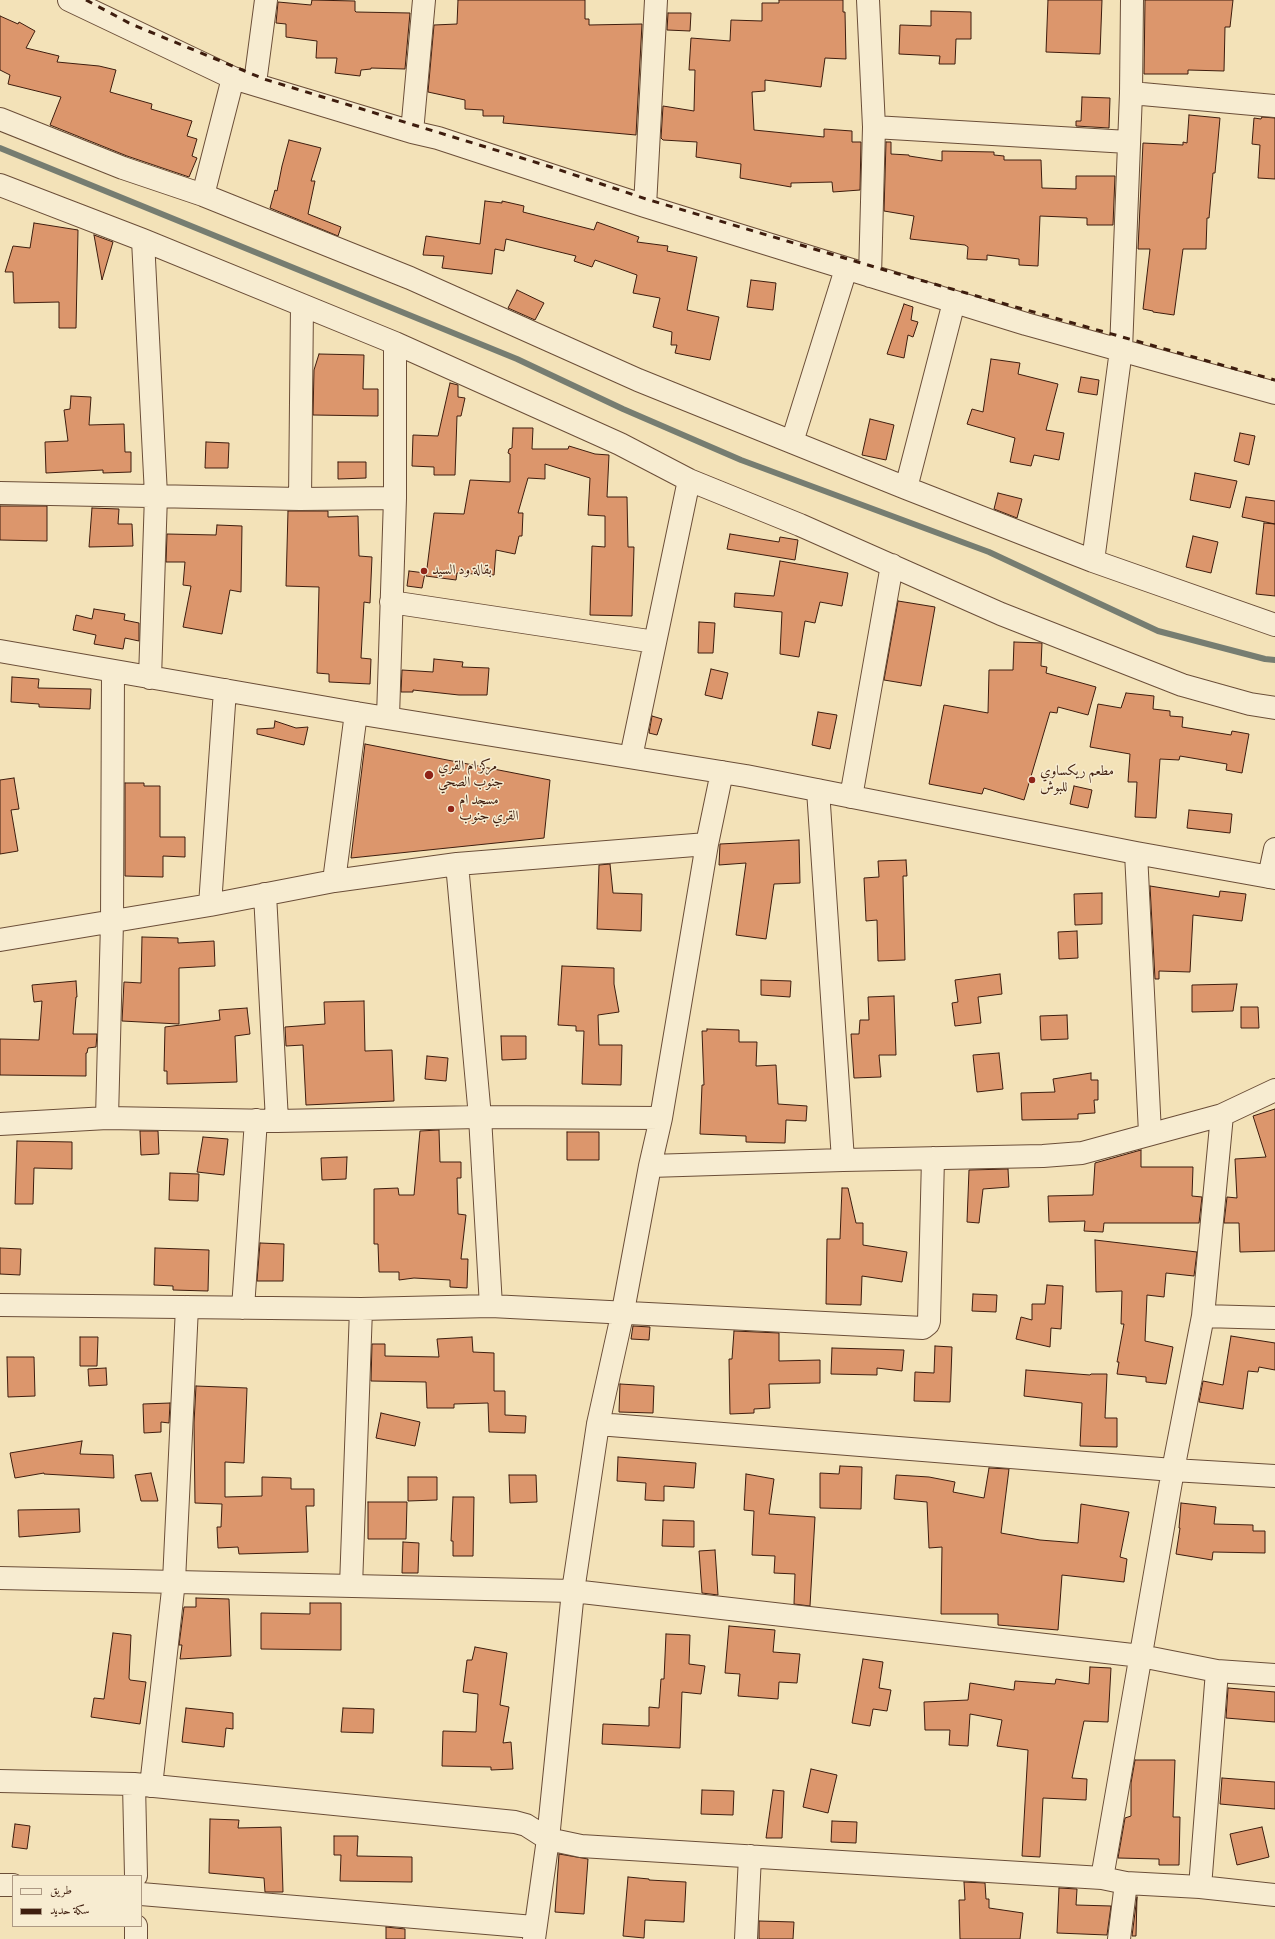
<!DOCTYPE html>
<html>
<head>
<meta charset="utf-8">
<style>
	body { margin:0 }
	#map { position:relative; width:1275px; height:1939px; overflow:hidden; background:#f3e2b8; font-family:Vollkorn,Amiri,serif }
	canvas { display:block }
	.legend { position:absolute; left:12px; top:1875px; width:130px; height:52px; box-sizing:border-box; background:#f7ecd1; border:1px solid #ad9983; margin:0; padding:5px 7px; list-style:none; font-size:12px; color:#3e1d0e }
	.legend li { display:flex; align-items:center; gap:8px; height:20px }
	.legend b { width:20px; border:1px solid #ad9983 }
</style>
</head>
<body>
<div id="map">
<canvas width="1275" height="1939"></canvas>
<ul class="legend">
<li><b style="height:5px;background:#f7ecd1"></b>طريق</li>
<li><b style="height:5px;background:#3e1d0e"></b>سكة حديد</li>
</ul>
</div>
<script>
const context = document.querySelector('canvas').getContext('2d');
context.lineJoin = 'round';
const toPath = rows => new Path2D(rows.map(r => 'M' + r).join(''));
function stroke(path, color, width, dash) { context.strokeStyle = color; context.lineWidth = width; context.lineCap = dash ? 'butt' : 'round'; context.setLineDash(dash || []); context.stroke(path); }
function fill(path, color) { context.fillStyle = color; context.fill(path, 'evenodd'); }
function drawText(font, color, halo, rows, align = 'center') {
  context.font = font + ' Vollkorn,Amiri,serif'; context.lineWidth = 3; context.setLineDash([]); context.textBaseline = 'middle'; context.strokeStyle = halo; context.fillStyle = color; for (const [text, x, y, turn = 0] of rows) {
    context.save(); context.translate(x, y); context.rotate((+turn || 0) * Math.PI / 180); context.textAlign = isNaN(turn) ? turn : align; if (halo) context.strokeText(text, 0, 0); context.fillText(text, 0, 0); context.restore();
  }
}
stroke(toPath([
	[0,148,517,359,623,409,741,460,989,552,1158,631,1265,659,1275,660]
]), '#767d71', 6);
const building = toPath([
	[312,0,355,1,355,11,356,12,410,13,405,69,371,68,371,69,361,70,360,76,335,73,337,58,316,58,317,41,286,37,286,24,276,23,278,2,311,5,312,0],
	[458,0,585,0,585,19,589,19,589,25,642,24,636,135,503,123,504,116,483,116,483,110,465,109,465,100,428,92,434,25,457,24,458,0],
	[779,0,843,0,843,12,845,12,846,59,825,58,821,87,765,80,765,91,752,92,754,130,824,137,824,129,852,131,852,142,861,142,860,190,833,192,832,182,791,183,791,187,740,178,741,164,696,157,697,142,663,140,661,138,663,106,694,111,695,70,689,70,691,38,730,41,731,20,762,21,762,3,779,3,779,0],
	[1048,0,1102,0,1100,54,1046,52,1048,0],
	[1145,0,1233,0,1230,27,1225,27,1224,71,1188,70,1188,74,1144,74,1145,0],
	[931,11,971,12,971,39,956,39,955,64,939,64,940,56,899,54,900,25,931,26,931,11],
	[668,13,691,13,690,31,667,30,668,13],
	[0,16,18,24,19,22,35,31,26,48,59,56,57,62,99,66,116,70,110,92,152,104,151,109,192,121,187,136,197,139,192,156,197,158,189,177,127,156,50,125,61,97,8,84,10,75,0,70,0,16],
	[1082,97,1110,98,1109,128,1076,126,1076,121,1081,121,1082,97],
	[1189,115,1220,118,1215,173,1213,173,1209,218,1207,218,1206,249,1183,249,1174,315,1153,312,1153,311,1143,309,1150,249,1138,249,1143,143,1183,145,1183,142,1187,143,1189,115],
	[1262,117,1275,118,1275,179,1258,178,1260,145,1252,144,1254,118,1261,119,1262,117],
	[289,140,321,148,311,181,315,181,308,214,341,227,338,236,270,208,275,190,277,191,282,166,289,140],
	[886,142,891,142,891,154,909,155,909,156,942,161,942,151,994,152,994,155,1004,156,1004,160,1041,160,1042,188,1076,189,1076,176,1115,176,1113,225,1087,225,1087,218,1040,216,1038,266,1019,265,1019,259,987,255,987,260,967,259,968,247,965,245,910,239,914,216,884,211,886,142],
	[485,201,502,203,502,201,524,206,523,212,594,230,597,222,639,237,637,242,668,246,667,251,697,257,687,310,719,317,710,360,675,353,677,345,671,345,672,332,653,327,660,298,633,293,637,275,595,260,592,267,574,261,576,256,506,239,504,251,495,249,492,274,442,268,444,256,423,255,426,236,480,244,485,201],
	[34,223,78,230,76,328,59,328,59,302,14,303,13,272,5,272,13,246,30,248,34,223],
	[94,235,113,242,102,280,94,235],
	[751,280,776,283,773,310,747,307,751,280],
	[517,290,544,303,535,320,508,308,517,290],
	[904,304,913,307,911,320,918,322,913,337,908,335,904,358,887,354,904,304],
	[319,354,364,355,363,389,378,389,378,416,313,415,314,370,319,354],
	[991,359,1020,363,1018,374,1058,384,1046,430,1064,433,1059,460,1034,455,1031,466,1010,462,1015,438,967,424,972,409,983,412,991,359],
	[1081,377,1099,380,1097,395,1078,392,1081,377],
	[450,383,458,385,458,397,465,398,461,416,457,416,455,475,434,475,434,467,412,466,413,435,438,436,450,383],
	[71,396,91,397,89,425,124,424,125,452,131,452,131,472,103,473,103,470,46,473,45,442,68,441,64,410,70,409,71,396],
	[870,419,894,425,886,460,862,455,870,419],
	[513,428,533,428,532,449,568,449,569,446,595,454,609,455,607,497,627,497,628,547,634,547,632,616,590,615,592,546,605,547,605,516,588,515,590,478,545,464,545,479,528,478,518,513,523,513,522,536,519,536,515,554,496,550,494,575,457,573,456,580,426,576,434,513,464,514,470,480,510,482,510,454,508,453,509,449,512,448,513,428],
	[1240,433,1255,436,1249,465,1234,461,1240,433],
	[206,442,229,443,228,468,205,468,206,442],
	[338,462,366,462,366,478,338,479,338,462],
	[1195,473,1237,481,1230,508,1190,500,1195,473],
	[998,493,1022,499,1017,518,994,509,998,493],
	[1246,497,1275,501,1275,524,1242,517,1246,497],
	[0,506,47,506,47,541,0,540,0,506],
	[92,508,119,509,118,524,132,524,133,546,89,547,92,508],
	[288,511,328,511,328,517,358,516,359,556,372,557,370,603,364,602,361,658,371,659,370,684,329,682,329,674,317,673,319,587,286,586,288,511],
	[1264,523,1275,524,1275,596,1256,594,1264,523],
	[217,525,242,526,241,592,230,590,222,634,183,627,191,586,183,585,185,562,166,562,167,534,216,535,217,525],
	[730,534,779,542,780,537,798,540,795,560,727,549,730,534],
	[1193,536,1218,542,1211,573,1186,567,1193,536],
	[780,561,848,573,842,606,820,602,815,623,805,621,799,657,780,654,782,612,734,607,735,593,774,596,780,561],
	[409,571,425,573,422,588,407,586,409,571],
	[898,601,935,607,921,686,884,680,898,601],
	[94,609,125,614,124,620,139,623,139,641,125,638,123,649,94,644,96,635,73,630,76,615,92,619,94,609],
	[699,622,715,623,713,653,698,653,699,622],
	[1014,642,1042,643,1041,666,1047,667,1046,673,1096,687,1088,715,1058,707,1057,713,1050,712,1024,800,984,788,982,794,929,784,944,705,988,713,989,670,1013,670,1014,642],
	[434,659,463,662,462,667,489,668,487,695,459,695,413,690,413,692,401,692,402,670,433,672,434,659],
	[711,669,728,673,722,699,705,695,711,669],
	[12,677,39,679,38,688,91,689,90,709,39,707,39,704,11,702,12,677],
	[1126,693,1154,696,1153,709,1170,711,1170,716,1183,717,1182,727,1231,735,1232,731,1249,734,1242,773,1226,770,1227,764,1180,756,1179,760,1160,759,1156,818,1135,817,1137,782,1128,782,1130,754,1090,747,1098,704,1121,708,1126,693],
	[818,712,837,715,830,749,812,745,818,712],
	[652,716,662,719,657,735,649,733,652,716],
	[275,721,296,728,308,727,304,745,257,734,257,729,274,728,275,721],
	[365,744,550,780,544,838,351,858,365,744],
	[14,778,19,809,11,810,18,851,0,854,0,780,14,778],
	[125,783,144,783,144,786,160,786,160,837,185,837,185,857,163,856,163,877,125,876,125,783],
	[1074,786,1092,790,1088,808,1070,804,1074,786],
	[1189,810,1232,814,1230,833,1187,828,1189,810],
	[799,840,800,883,774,884,766,939,736,935,746,863,719,865,720,844,799,840],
	[906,860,907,876,903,876,905,960,878,961,877,920,866,921,864,878,879,877,878,861,906,860],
	[610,864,613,893,642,894,641,931,597,929,599,865,610,864],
	[1150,886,1219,897,1220,891,1246,894,1242,921,1193,915,1190,972,1159,971,1159,979,1155,979,1150,886],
	[1102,893,1102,924,1075,925,1074,894,1102,893],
	[1077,931,1078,958,1059,959,1058,932,1077,931],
	[142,937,178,938,178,943,214,941,215,966,179,968,179,1024,122,1021,124,982,141,983,142,937],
	[562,966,614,968,614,984,619,1012,598,1015,599,1045,622,1045,621,1085,582,1084,584,1031,576,1031,576,1026,558,1025,562,966],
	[1000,974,1002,994,978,997,981,1023,955,1026,952,1003,958,1002,955,980,1000,974],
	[761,980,791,981,790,997,761,995,761,980],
	[76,981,77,997,76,997,73,1034,97,1034,96,1047,88,1048,87,1053,86,1053,86,1076,0,1075,0,1039,39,1040,42,1001,34,1002,32,985,76,981],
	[1237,984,1233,1011,1192,1012,1192,985,1237,984],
	[894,996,896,1055,879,1055,881,1077,854,1078,851,1034,859,1034,860,1020,869,1020,868,997,894,996],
	[364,1001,365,1051,392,1050,394,1101,306,1105,303,1045,286,1046,285,1027,325,1024,324,1002,364,1001],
	[1241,1007,1258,1007,1259,1028,1241,1028,1241,1007],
	[247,1008,250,1034,235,1036,237,1082,167,1084,167,1071,164,1071,165,1027,220,1020,219,1010,247,1008],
	[1067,1015,1068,1039,1041,1040,1040,1016,1067,1015],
	[707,1029,739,1030,739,1042,757,1042,756,1066,776,1065,778,1104,807,1106,806,1121,786,1120,785,1143,746,1142,746,1136,700,1134,702,1085,704,1085,702,1031,707,1031,707,1029],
	[501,1036,526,1036,526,1059,502,1060,501,1036],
	[999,1053,1003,1089,977,1092,973,1055,999,1053],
	[427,1056,448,1058,446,1081,425,1079,427,1056],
	[1091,1073,1091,1080,1098,1080,1098,1100,1094,1100,1095,1113,1078,1114,1078,1119,1022,1120,1021,1093,1055,1092,1053,1079,1091,1073],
	[1275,1109,1275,1251,1240,1252,1239,1223,1224,1223,1227,1197,1237,1198,1235,1159,1266,1157,1253,1116,1275,1109],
	[439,1130,440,1162,461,1162,461,1178,457,1178,458,1214,466,1215,461,1259,468,1259,467,1288,450,1287,450,1280,414,1278,399,1280,399,1272,379,1272,378,1244,374,1244,374,1189,398,1188,399,1195,414,1195,420,1131,439,1130],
	[140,1131,158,1131,159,1154,141,1155,140,1131],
	[567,1132,599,1132,599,1160,567,1160,567,1132],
	[203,1137,228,1139,224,1175,197,1172,203,1137],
	[17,1141,72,1142,72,1169,34,1168,33,1204,15,1204,17,1141],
	[1141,1150,1141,1167,1193,1167,1192,1196,1202,1197,1199,1223,1104,1223,1103,1232,1084,1231,1085,1221,1049,1222,1048,1196,1093,1195,1095,1163,1141,1150],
	[347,1157,346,1179,322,1180,321,1158,347,1157],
	[1008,1169,1009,1187,983,1189,979,1223,967,1222,969,1170,1008,1169],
	[170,1173,199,1174,198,1201,169,1200,170,1173],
	[842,1188,848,1188,856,1223,863,1223,863,1245,907,1252,902,1282,862,1276,861,1305,826,1304,827,1239,840,1239,842,1188],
	[1095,1240,1197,1252,1194,1276,1166,1273,1164,1297,1147,1295,1145,1341,1173,1347,1166,1384,1146,1382,1146,1377,1117,1374,1119,1362,1117,1362,1124,1324,1121,1324,1122,1291,1096,1292,1095,1240],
	[260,1243,284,1244,283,1281,257,1281,260,1243],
	[0,1248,21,1249,20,1275,0,1274,0,1248],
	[155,1248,209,1250,208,1291,173,1290,173,1286,154,1285,155,1248],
	[1047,1285,1063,1286,1061,1329,1051,1328,1050,1347,1016,1339,1021,1317,1032,1320,1032,1304,1045,1304,1047,1285],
	[973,1294,997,1295,996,1312,972,1311,973,1294],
	[633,1326,650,1327,649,1340,631,1339,633,1326],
	[734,1331,779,1333,779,1361,820,1360,820,1383,769,1384,770,1408,754,1409,754,1413,730,1414,729,1359,732,1359,734,1331],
	[1231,1336,1275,1343,1275,1370,1259,1367,1258,1372,1248,1371,1243,1409,1199,1402,1203,1381,1223,1385,1231,1336],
	[80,1337,98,1337,97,1366,80,1366,80,1337],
	[472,1337,473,1352,494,1353,494,1391,505,1391,505,1415,526,1416,525,1433,489,1432,488,1403,454,1404,454,1408,427,1408,426,1382,371,1381,372,1344,385,1344,385,1356,439,1357,437,1339,472,1337],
	[935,1346,952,1347,950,1402,914,1401,915,1372,934,1373,935,1346],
	[832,1348,904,1350,902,1371,877,1368,877,1375,831,1374,832,1348],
	[7,1357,34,1357,35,1396,8,1397,7,1357],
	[106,1368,107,1385,89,1386,88,1369,106,1368],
	[1026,1370,1090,1375,1091,1374,1107,1374,1105,1418,1117,1418,1117,1447,1080,1446,1082,1403,1024,1396,1026,1370],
	[620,1384,654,1386,653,1413,619,1412,620,1384],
	[196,1386,247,1388,244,1463,225,1462,225,1497,262,1496,262,1477,291,1478,291,1489,314,1489,314,1506,306,1506,308,1552,239,1554,238,1547,218,1548,217,1527,221,1527,222,1504,195,1503,194,1423,196,1386],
	[170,1403,169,1423,161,1422,161,1432,144,1433,143,1404,170,1403],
	[381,1413,420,1422,415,1446,376,1438,381,1413],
	[82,1441,80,1454,113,1455,114,1478,44,1474,44,1473,15,1478,10,1453,82,1441],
	[618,1457,696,1463,694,1488,664,1486,664,1501,645,1500,646,1483,617,1481,618,1457],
	[840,1466,862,1467,861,1509,820,1508,820,1473,839,1474,840,1466],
	[989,1468,1009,1469,1001,1533,1040,1540,1078,1543,1081,1504,1129,1512,1120,1557,1127,1559,1124,1582,1062,1575,1058,1630,998,1625,998,1614,941,1614,942,1547,929,1548,927,1502,894,1499,896,1475,929,1477,955,1482,953,1492,984,1498,989,1468],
	[151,1473,158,1501,141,1501,135,1475,151,1473],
	[746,1474,774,1479,769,1514,815,1517,810,1606,794,1604,795,1574,774,1573,775,1556,752,1555,754,1511,744,1510,746,1474],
	[509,1475,536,1475,537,1502,510,1503,509,1475],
	[408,1477,437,1477,437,1500,408,1501,408,1477],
	[453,1497,474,1497,473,1556,453,1556,453,1541,451,1541,453,1497],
	[368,1502,407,1502,406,1539,368,1539,368,1502],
	[1181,1503,1216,1507,1214,1524,1253,1525,1253,1531,1265,1531,1265,1553,1213,1552,1212,1560,1176,1554,1180,1528,1179,1528,1181,1503],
	[79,1509,80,1532,19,1537,18,1510,79,1509],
	[663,1520,694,1521,694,1547,662,1546,663,1520],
	[403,1542,419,1543,418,1573,402,1573,403,1542],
	[715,1550,718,1595,702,1593,699,1551,715,1550],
	[196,1598,229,1599,231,1656,180,1659,182,1645,179,1645,184,1607,196,1607,196,1598],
	[310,1603,341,1603,341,1650,261,1649,261,1613,310,1614,310,1603],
	[729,1626,775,1630,773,1652,800,1654,797,1683,779,1682,778,1699,738,1696,740,1674,725,1673,729,1626],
	[113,1633,131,1635,129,1678,130,1680,146,1682,140,1724,91,1717,94,1698,104,1699,113,1633],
	[666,1634,690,1635,689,1664,705,1666,701,1694,682,1692,680,1748,602,1744,603,1724,649,1726,649,1707,659,1708,661,1679,664,1679,666,1634],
	[475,1647,507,1653,500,1705,509,1707,503,1743,511,1742,513,1769,491,1770,491,1767,442,1766,443,1731,476,1732,478,1694,463,1692,467,1660,472,1660,475,1647],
	[863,1659,883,1662,879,1688,891,1690,887,1711,873,1709,870,1726,852,1723,863,1659],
	[1090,1667,1111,1668,1108,1722,1084,1721,1072,1778,1087,1779,1086,1800,1043,1798,1040,1857,1022,1856,1028,1750,997,1746,1002,1720,970,1714,968,1746,949,1745,950,1730,925,1730,924,1702,968,1700,970,1683,1014,1690,1015,1681,1055,1684,1056,1679,1089,1684,1090,1667],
	[1228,1688,1275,1692,1275,1722,1226,1718,1228,1688],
	[186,1708,233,1713,233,1729,226,1728,224,1747,182,1742,186,1708],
	[343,1708,374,1709,373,1733,341,1732,343,1708],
	[1135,1760,1175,1760,1173,1817,1180,1817,1179,1865,1159,1865,1159,1859,1118,1858,1125,1818,1131,1816,1131,1783,1135,1760],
	[811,1769,837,1775,828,1813,803,1807,811,1769],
	[1222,1778,1275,1782,1275,1809,1220,1804,1222,1778],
	[702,1790,734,1791,733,1815,701,1814,702,1790],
	[773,1790,784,1791,782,1838,766,1838,773,1790],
	[210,1819,239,1820,238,1828,281,1827,283,1892,265,1892,264,1878,209,1873,210,1819],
	[832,1821,857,1822,856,1843,831,1842,832,1821],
	[15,1824,30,1826,27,1849,12,1847,15,1824],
	[1262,1827,1269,1857,1237,1865,1230,1834,1262,1827],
	[334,1836,358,1836,357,1856,412,1857,412,1882,340,1881,341,1855,334,1855,334,1836],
	[559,1854,588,1859,584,1914,555,1912,559,1854],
	[628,1877,649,1879,649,1880,686,1882,684,1922,645,1920,644,1938,623,1936,628,1877],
	[964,1882,985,1883,986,1899,989,1899,989,1908,1023,1913,1020,1939,960,1939,959,1900,965,1900,964,1882],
	[1059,1888,1077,1889,1076,1905,1111,1906,1107,1935,1057,1933,1059,1888],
	[1137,1897,1136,1936,1132,1936,1137,1897],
	[759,1921,794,1922,793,1939,759,1939,759,1921],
	[386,1927,405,1929,405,1939,386,1939,386,1927]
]);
fill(building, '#dc966c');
stroke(building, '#3e1d0e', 1);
const minor = toPath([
	[69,0,233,78,412,132,438,138,645,206,1026,324,1275,393],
	[868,0,874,127,870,276],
	[255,83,266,0],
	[1131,93,1275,106],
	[0,119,123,168,203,195,410,278,638,380,906,488,1093,561,1275,625],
	[874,127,1128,142],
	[412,132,424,0],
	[0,185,143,240,395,343,620,444,689,480,800,525,1001,614,1182,685,1250,704,1275,708],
	[203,195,233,78],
	[645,206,656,0],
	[143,240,156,495,150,678],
	[792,442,846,269],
	[906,488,954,302],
	[0,493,300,499,395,498],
	[300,499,302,305],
	[1093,561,1121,350,1131,93,1132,0],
	[391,602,655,642],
	[0,651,356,713,746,776,1136,853,1275,878],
	[388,717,395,498,395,343],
	[631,757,689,480],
	[818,790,843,1160],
	[851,797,892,565],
	[1136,853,1150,1133],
	[457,864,480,1117,491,1306],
	[1269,877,1275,849],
	[334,881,356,713],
	[265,894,277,1121],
	[210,905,225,690],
	[0,940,210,905,334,881,457,864,707,844],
	[107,1118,112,922,113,672],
	[0,1124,107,1118,277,1121,480,1117,661,1118],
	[650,1166,843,1160,1043,1156,1082,1153,1222,1115,1275,1090],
	[0,1305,361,1309,491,1306,923,1328,928,1324,929,1321,933,1158],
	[243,1308,256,1120],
	[1203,1316,1275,1318],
	[598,1424,1173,1470,1275,1476],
	[0,1578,573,1591,1141,1656,1217,1671,1275,1675],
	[351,1586,361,1309],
	[0,1781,134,1784,515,1822,526,1825,548,1839,581,1846,1102,1878,1126,1883,1200,1887,1275,1895],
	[134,1784,136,1876],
	[151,1786,174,1581,187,1307],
	[1102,1878,1173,1470,1203,1316,1222,1115],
	[0,1885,13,1885],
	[1200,1887,1217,1671],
	[141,1894,534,1927],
	[136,1939,136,1926],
	[534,1939,548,1839,573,1591,598,1424,623,1311,650,1166,661,1118,707,844,722,772],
	[746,1939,750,1856],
	[1119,1939,1126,1883]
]);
stroke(minor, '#6b4e38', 24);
stroke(minor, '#f7ecd1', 22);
stroke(toPath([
	[86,0,131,24,264,79,551,167,646,199,888,271,1275,380]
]), '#3e1d0e', 3, [7, 7]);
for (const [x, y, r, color] of [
	[424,571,4,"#8f2418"],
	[429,775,5,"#8f2418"],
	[1032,780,4,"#8f2418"],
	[451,809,4,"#8f2418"]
]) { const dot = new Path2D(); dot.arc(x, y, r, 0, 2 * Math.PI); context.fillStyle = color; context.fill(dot); stroke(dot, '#f7ecd1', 1.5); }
drawText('14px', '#3e1d0e', '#f7ecd1', [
	["بقالة ود السيد",432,571],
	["مركز ام القري",438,767],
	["جنوب الصحي",438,783],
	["مطعم ريكساوي",1040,772],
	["للبوش",1040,788],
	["مسجد ام",459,801],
	["القري جنوب",459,817]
], 'left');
</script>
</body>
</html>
